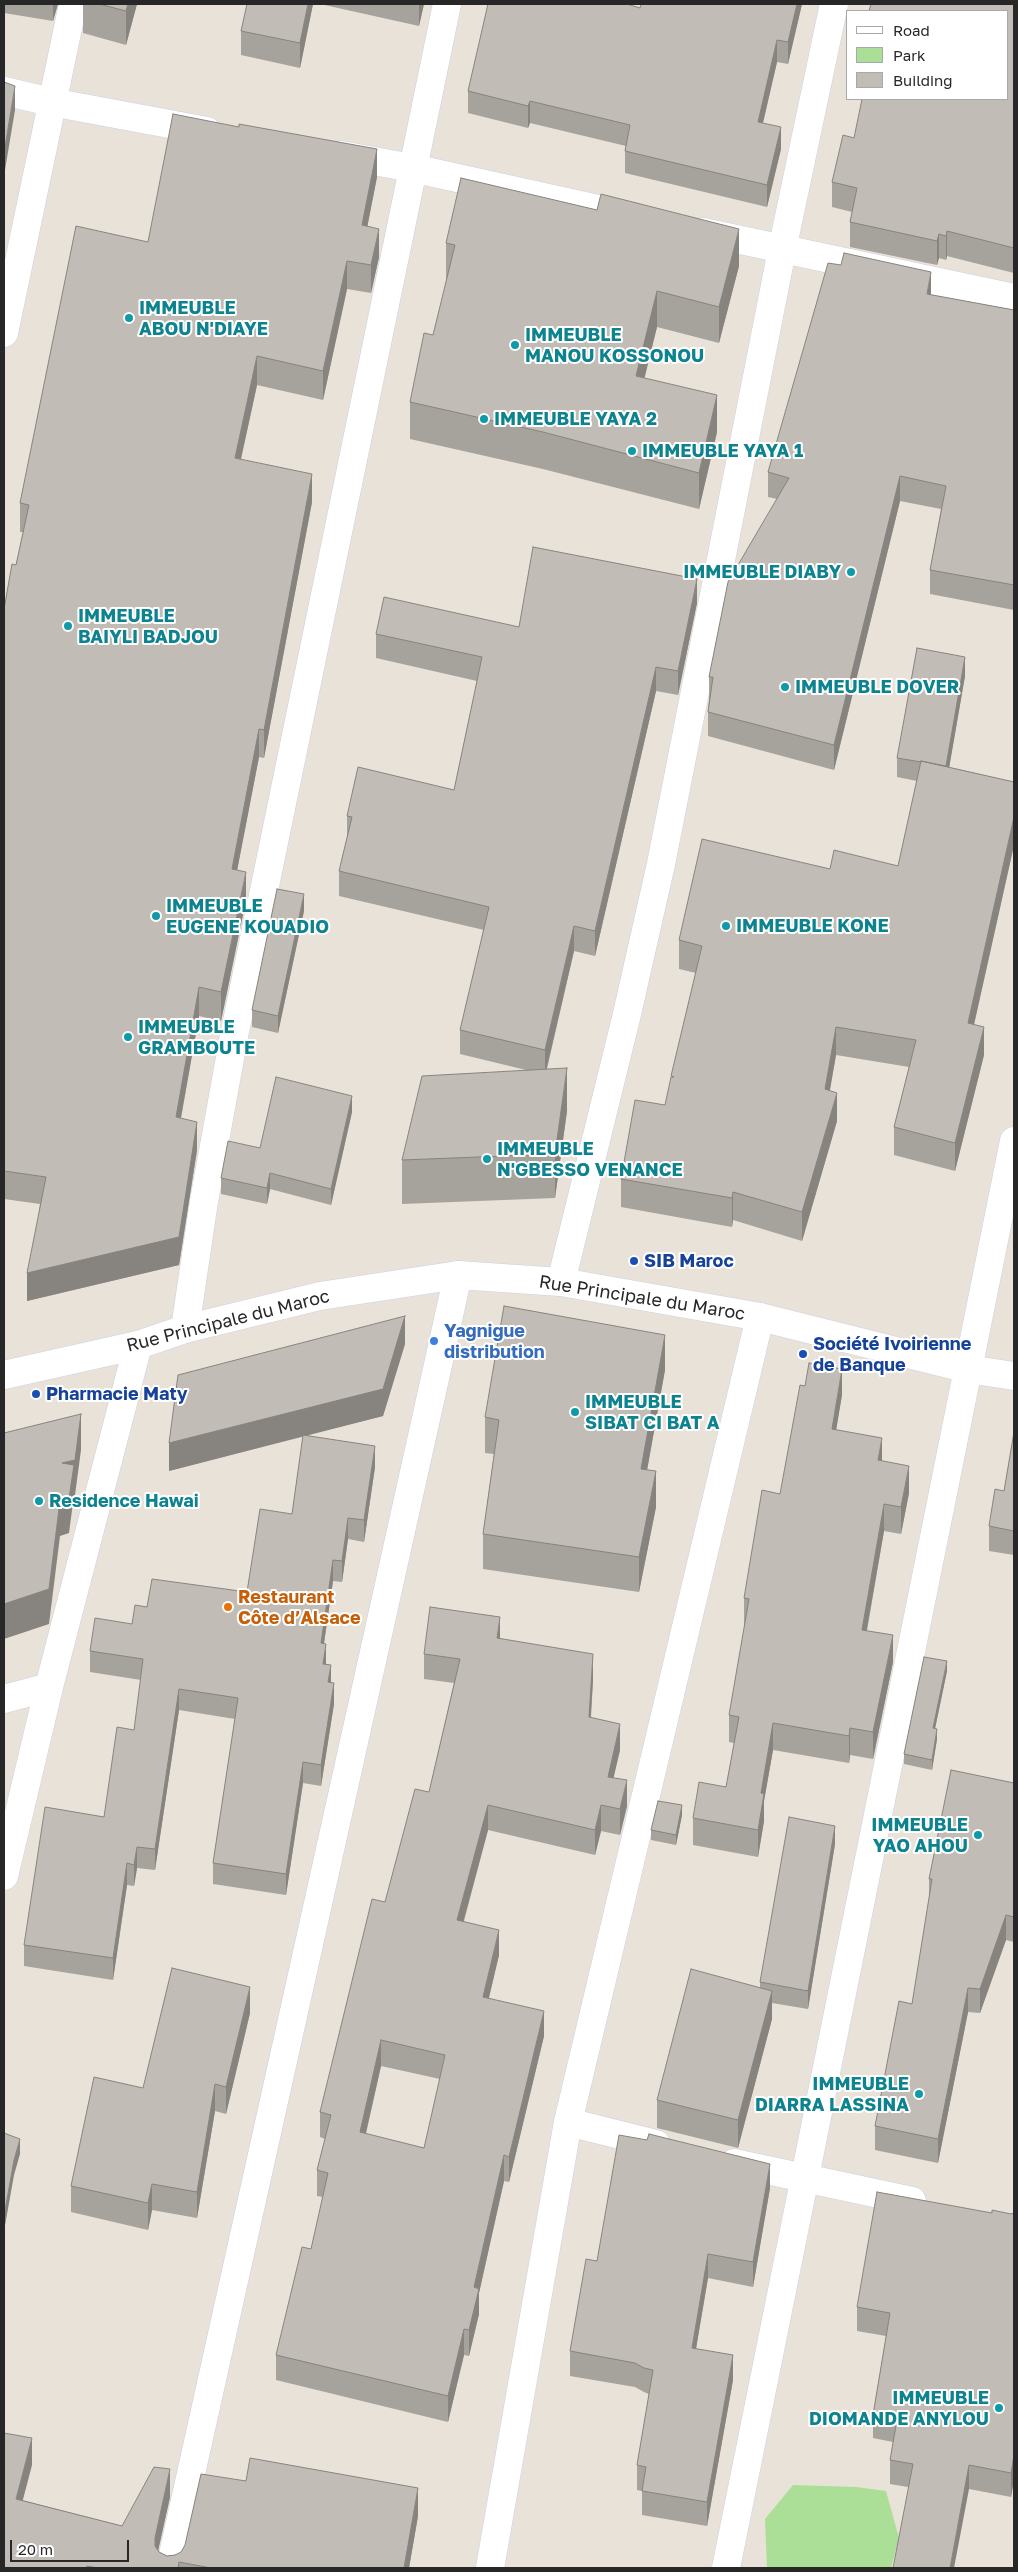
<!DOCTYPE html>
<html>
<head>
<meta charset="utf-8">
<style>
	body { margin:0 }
	#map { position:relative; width:1018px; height:2572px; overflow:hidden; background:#e9e2d8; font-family:"Golos Text",sans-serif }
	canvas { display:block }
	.frame { position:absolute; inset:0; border:5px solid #272727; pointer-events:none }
	.legend { position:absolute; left:846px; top:10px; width:162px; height:90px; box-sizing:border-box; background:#fff; border:1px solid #a9a9a9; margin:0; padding:6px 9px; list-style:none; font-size:15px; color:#272727 }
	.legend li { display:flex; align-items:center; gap:10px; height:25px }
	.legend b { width:25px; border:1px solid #a9a9a9 }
	.scale { position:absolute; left:10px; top:2540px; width:119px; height:22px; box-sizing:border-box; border:2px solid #272727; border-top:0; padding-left:6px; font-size:15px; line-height:18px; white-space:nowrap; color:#272727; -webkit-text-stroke:4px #fff; paint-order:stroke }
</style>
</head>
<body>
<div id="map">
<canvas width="1018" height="2572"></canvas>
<div class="frame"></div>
<ul class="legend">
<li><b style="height:6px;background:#fff"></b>Road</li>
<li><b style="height:14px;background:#abde96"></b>Park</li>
<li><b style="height:14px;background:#c1bcb5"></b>Building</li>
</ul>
<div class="scale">20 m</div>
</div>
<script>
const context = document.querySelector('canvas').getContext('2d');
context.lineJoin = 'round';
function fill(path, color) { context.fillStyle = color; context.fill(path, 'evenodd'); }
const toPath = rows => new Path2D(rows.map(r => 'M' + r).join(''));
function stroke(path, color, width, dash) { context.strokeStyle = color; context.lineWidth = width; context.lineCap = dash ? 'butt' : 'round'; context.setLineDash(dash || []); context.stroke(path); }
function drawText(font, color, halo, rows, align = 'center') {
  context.font = font + ' "Golos Text",sans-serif'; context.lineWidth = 4; context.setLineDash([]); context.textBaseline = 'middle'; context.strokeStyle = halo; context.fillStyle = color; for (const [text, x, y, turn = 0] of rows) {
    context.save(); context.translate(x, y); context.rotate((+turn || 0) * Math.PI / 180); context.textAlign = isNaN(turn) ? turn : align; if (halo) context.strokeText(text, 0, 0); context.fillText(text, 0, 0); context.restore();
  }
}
fill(toPath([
	[793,2485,856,2487,886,2491,899,2538,891,2568,767,2568,765,2519]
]), '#abde96');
const minor = toPath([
	[4,91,51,102,207,131],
	[341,155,412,168,634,217],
	[703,232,1014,298],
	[4,333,73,4],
	[561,1282,627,1014,661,864,782,250,834,4],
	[185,1329,204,1201,234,1036,447,4],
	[4,1699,49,1687,138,1345],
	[4,1876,49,1687],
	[568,2122,656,2144],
	[734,2163,912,2201],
	[170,2568,458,1275],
	[490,2568,568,2122,760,1317],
	[726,2568,1014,1141]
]);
const tertiary = toPath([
	[4,1375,138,1345,185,1329,320,1296,458,1275,561,1282,760,1317,968,1369,1014,1376]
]);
stroke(minor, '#ced0e0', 29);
stroke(tertiary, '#ced0e0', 29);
stroke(minor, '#fff', 28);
stroke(tertiary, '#fff', 28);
fill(toPath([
	[4,4,58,4,53,21,4,13],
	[83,4,137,4,126,45,83,33],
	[313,4,300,68,241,55,241,31],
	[320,4,424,4,419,26],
	[802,4,788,64,777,62,763,123,781,149,767,207,625,173,625,151,626,146,530,123,528,128,468,113,468,91,640,8],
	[1014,4,1014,273,947,256,946,260,939,258,937,265,850,247,850,222,852,212,832,207,832,182],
	[377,177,367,227,379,257,371,293,347,289,323,400,257,385,241,459,312,502,264,758,259,757,237,870,246,900,221,1021,199,1016,181,1118,197,1150,179,1265,27,1301,40,1204,4,1199,4,609,16,565,23,532,20,532,20,503,148,242],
	[446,243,739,266,719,343,657,327,644,378,717,432,699,509,543,469,410,439,410,402,433,335,447,279,446,279],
	[931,295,1014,310,1014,610,930,594,930,570,941,509,900,501,834,770,708,736,708,712,709,701,709,677,777,499,768,497,768,472],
	[697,603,678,695,656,691,595,956,574,951,547,1069,567,1111,555,1198,402,1204,402,1160,526,1070,460,1054,460,1030,484,930,339,896,339,871,347,837,347,816,454,790,477,681,376,658,376,634,519,627],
	[965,676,949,767,1014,782,1014,845,974,1025,984,1055,955,1171,894,1155,894,1127,909,1067,836,1055,830,1090,837,1121,802,1241,733,1220,732,1227,621,1207,621,1179,665,1105,696,973,679,969,679,940,830,869,898,866,917,781,897,777,897,758],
	[304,911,278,1033,252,1027,252,1010],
	[352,1112,331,1205,270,1189,267,1204,221,1194,221,1178,260,1148],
	[405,1344,383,1416,307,1435,375,1467,364,1542,348,1539,342,1582,333,1581,324,1643,326,1664,331,1683,334,1704,321,1786,303,1783,286,1895,213,1884,213,1863,235,1719,179,1710,155,1870,137,1868,134,1886,127,1885,113,1980,24,1966,24,1945,104,1817,134,1730,141,1680,90,1672,90,1651,132,1624,147,1607,247,1592,292,1514,303,1436,169,1471],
	[665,1370,647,1470,656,1507,639,1592,483,1569,483,1534,494,1454,485,1453,485,1417],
	[842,1395,836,1429,882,1461,909,1493,901,1534,884,1531,867,1631,893,1662,873,1759,850,1755,849,1763,773,1750,764,1801,764,1821,758,1857,693,1845,693,1818,726,1787,734,1743,729,1742,729,1715,745,1625,744,1625,744,1598,780,1494],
	[1014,1432,1014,1555,989,1551,989,1526,1004,1491],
	[500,1639,593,1680,591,1718,620,1750,613,1778,627,1806,620,1835,601,1831,595,1855,488,1830,464,1921,499,1955,489,1998,544,2036,509,2182,504,2181,479,2293,479,2314,469,2356,464,2355,448,2422,276,2380,276,2355,311,2249,323,2197,317,2196,317,2170,325,2139,320,2137,320,2112,385,1902,429,1792,454,1683,424,1679,424,1654],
	[381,2066,440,2079,424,2148,366,2134],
	[947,1671,935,1729,937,1739,932,1770,904,1764,904,1754],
	[1014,1783,1014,1942,1006,1940,980,2013,968,2012,938,2163,875,2150,875,2126,912,2004,929,1900,929,1879],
	[682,1815,676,1845,651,1840,651,1830],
	[835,1844,808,2009,772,2003,772,2019,738,2148,657,2128,657,2100,760,1988,760,1982],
	[250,2013,226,2114,215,2111,197,2218,152,2210,148,2230,71,2212,71,2186,143,2088],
	[770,2188,753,2287,708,2278,696,2349,733,2380,707,2526,642,2515,642,2491,637,2490,637,2465,649,2394,644,2392,635,2387,570,2376,570,2351,597,2261],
	[992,2213,1011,2214,1014,2213,1014,2479,1011,2497,969,2489,908,2487,890,2484,890,2460,893,2442,873,2438,873,2415,886,2336,857,2331,857,2307],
	[32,2465,22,2500,122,2526,170,2497,158,2550,159,2552,167,2556,175,2555,418,2516,409,2568,4,2568]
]), '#a6a29c');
fill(toPath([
	[53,4,58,4,53,21],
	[128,4,137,4,126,45,126,11],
	[308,4,313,4,300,68,300,43],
	[419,4,424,4,419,26],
	[797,4,802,4,788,64,788,42],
	[777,40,777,62,758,144,758,122],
	[15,86,15,110,4,176,4,153],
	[530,101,530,123,528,128,528,106],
	[781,127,781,149,767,207,767,185],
	[377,149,377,177,362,254,362,225],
	[379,229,379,257,371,293,371,265],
	[739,229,739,266,719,343,719,307],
	[947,231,947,256,946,260,946,236],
	[939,234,939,258,937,265,937,241],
	[347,261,347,289,323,400,323,371],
	[931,272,931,296,927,294],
	[657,291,657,327,636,413,636,376],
	[257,356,257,385,235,486,235,458],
	[717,395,717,432,699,509,699,473],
	[312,474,312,502,264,758,264,730],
	[900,476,900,501,834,770,834,745],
	[697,579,697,603,678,695,678,671],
	[965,657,965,676,946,786,946,766],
	[656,667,656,691,595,956,595,931],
	[259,729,259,757,232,897,232,869],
	[1014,817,1014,845,968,1051,968,1023],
	[246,872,246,900,221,1021,221,992],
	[304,894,304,911,278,1033,278,1016],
	[574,926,574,951,545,1075,545,1050],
	[199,987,199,1016,176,1145,176,1117],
	[836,1027,836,1055,825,1117,825,1089],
	[984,1027,984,1055,955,1171,955,1143],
	[567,1068,567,1111,555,1198,555,1154],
	[837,1093,837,1121,802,1241,802,1212],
	[352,1096,352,1112,331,1205,331,1189],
	[197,1122,197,1150,179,1265,27,1301,27,1273],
	[270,1173,270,1189,267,1204,267,1188],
	[733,1192,733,1220,732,1227,732,1198],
	[405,1316,405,1344,383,1416,169,1471,169,1443],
	[665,1335,665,1370,641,1504,641,1469],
	[842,1369,842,1395,832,1455,832,1429],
	[81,1414,81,1450,75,1495,74,1495,69,1533,60,1536,49,1624,4,1639,4,1604,60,1501,62,1463],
	[882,1438,882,1464,878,1460],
	[375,1446,375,1467,364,1542,364,1520],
	[909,1466,909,1493,901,1534,901,1507],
	[656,1471,656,1507,639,1592,639,1557],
	[884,1504,884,1531,862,1656,862,1630],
	[348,1518,348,1539,342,1582,342,1561],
	[333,1560,333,1581,321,1664,321,1643],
	[500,1617,500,1642,497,1638],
	[893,1635,893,1662,873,1759,873,1732],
	[326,1644,326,1665,323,1664],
	[593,1654,593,1680,589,1743,589,1717],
	[947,1661,947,1671,933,1738,933,1728],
	[331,1665,331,1686,328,1682],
	[334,1683,334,1704,321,1786,321,1765],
	[179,1689,179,1710,155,1870,155,1849],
	[773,1723,773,1750,764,1801,764,1821,758,1857,758,1830,761,1793],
	[620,1724,620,1750,608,1802,608,1777],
	[850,1728,850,1755,849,1763,849,1736],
	[937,1729,937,1739,932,1770,932,1760],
	[303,1762,303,1783,286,1895,286,1874],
	[627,1780,627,1806,620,1835,620,1809],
	[488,1805,488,1830,457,1945,457,1920],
	[601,1805,601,1831,595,1855,595,1830],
	[682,1805,682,1815,676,1845,676,1835],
	[835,1826,835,1844,808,2009,808,1991],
	[137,1847,137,1868,134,1886,134,1865],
	[127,1863,127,1885,113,1980,113,1958],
	[1006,1915,1006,1940,980,2013,980,1989],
	[499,1930,499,1955,483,2022,483,1997],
	[250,1987,250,2013,226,2114,226,2087],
	[968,1988,968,2012,938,2163,938,2139],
	[772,1991,772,2019,738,2148,738,2120],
	[544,2011,544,2036,509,2182,509,2157],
	[381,2040,381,2066,360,2158,360,2132],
	[215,2084,215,2111,197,2218,197,2192],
	[20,2139,20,2154,14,2175,4,2231,4,2216,14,2160],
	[504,2155,504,2181,479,2293,479,2314,469,2356,469,2330,474,2287],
	[770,2164,770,2188,753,2287,753,2262],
	[152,2184,152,2210,148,2230,148,2203],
	[708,2254,708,2278,692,2372,692,2348],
	[464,2329,464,2355,448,2422,448,2396],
	[733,2355,733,2380,707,2526,707,2502],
	[32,2438,32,2465,16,2526,16,2499],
	[1014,2455,1014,2479,1011,2497,1011,2473],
	[969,2465,969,2489,954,2568,950,2568],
	[170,2469,170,2497,155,2565,155,2538],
	[418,2488,418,2516,409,2568,404,2568]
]), '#87847f');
const building = toPath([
	[99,4,128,4,126,11,99,4],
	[247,4,308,4,300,43,241,31,247,4],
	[488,4,627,4,640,8,641,4,797,4,788,42,777,40,758,122,781,127,767,185,625,151,630,125,530,101,528,106,468,91,488,4],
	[871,4,1014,4,1014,248,947,231,946,236,939,234,937,241,850,222,857,188,832,182,843,135,854,138,862,99,1007,99,1007,11,869,11,871,4],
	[4,82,15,86,4,153,4,82],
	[173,114,239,127,239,124,377,149,362,225,379,229,371,265,347,261,323,371,257,356,235,458,312,474,264,730,259,729,232,869,246,872,221,992,199,987,176,1117,197,1122,179,1237,27,1273,46,1177,4,1171,4,609,12,564,16,565,29,505,20,503,76,226,148,242,173,114],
	[461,178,597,210,601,194,739,229,719,307,657,291,636,376,717,395,699,473,543,432,410,402,424,333,433,335,455,245,446,243,461,178],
	[844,253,931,272,927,294,1014,310,1014,585,930,570,946,486,900,476,834,745,708,712,713,677,709,677,728,582,789,478,768,472,828,263,841,265,844,253],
	[533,547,697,579,678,671,656,667,595,931,574,926,545,1050,460,1030,489,907,339,871,352,817,347,816,358,767,454,790,482,657,376,634,384,597,519,627,533,547],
	[917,648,965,657,946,766,921,761,921,762,897,758,917,648],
	[921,761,1014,782,1014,817,968,1023,984,1027,955,1143,894,1127,916,1040,836,1027,825,1089,837,1093,802,1212,733,1192,732,1198,621,1179,635,1100,665,1105,671,1077,674,1077,671,1076,702,946,679,940,702,839,830,869,834,850,898,866,921,761],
	[277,889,304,894,278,1016,252,1010,277,889],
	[567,1068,555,1154,402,1160,422,1076,567,1068],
	[276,1077,352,1096,331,1189,270,1173,267,1188,221,1178,228,1141,260,1148,276,1077],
	[504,1306,665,1335,641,1469,656,1471,639,1557,483,1534,499,1420,485,1417,504,1306],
	[405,1316,383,1389,169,1443,178,1375,405,1316],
	[809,1363,842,1369,832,1429,882,1438,878,1460,909,1466,901,1507,884,1504,862,1630,893,1635,873,1732,850,1728,849,1736,773,1723,761,1793,764,1794,758,1830,693,1818,699,1782,726,1787,739,1717,729,1715,749,1599,744,1598,762,1490,780,1494,800,1385,805,1386,809,1363],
	[81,1414,75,1460,62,1463,74,1465,69,1498,60,1501,49,1589,4,1604,4,1433,81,1414],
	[1014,1432,1014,1531,989,1526,995,1489,1004,1491,1014,1432],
	[303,1435,375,1446,364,1520,348,1518,342,1561,333,1560,321,1643,326,1644,323,1664,331,1665,328,1682,334,1683,321,1765,303,1762,286,1874,213,1863,238,1698,179,1689,155,1849,137,1847,134,1865,127,1863,113,1958,24,1945,45,1807,104,1817,117,1727,134,1730,143,1659,90,1651,95,1618,132,1624,135,1605,147,1607,152,1579,247,1592,260,1509,292,1514,303,1435],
	[430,1607,500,1617,497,1638,593,1654,589,1717,620,1724,608,1777,627,1780,620,1809,601,1805,595,1830,488,1805,457,1920,499,1930,483,1997,544,2011,509,2157,504,2155,474,2287,479,2289,469,2330,464,2329,448,2396,276,2355,302,2247,311,2249,328,2173,317,2170,331,2115,320,2112,372,1899,385,1902,415,1789,429,1792,460,1659,424,1654,430,1607],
	[381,2040,445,2055,424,2148,360,2132,381,2040],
	[924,1657,947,1661,933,1728,937,1729,932,1760,904,1754,924,1657],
	[951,1770,1014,1783,1014,1917,1006,1915,980,1989,968,1988,938,2139,875,2126,899,2001,912,2004,932,1879,929,1879,951,1770],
	[658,1801,682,1805,676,1835,651,1830,658,1801],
	[789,1817,835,1826,808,1991,760,1982,789,1817],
	[172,1968,250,1987,226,2087,215,2084,197,2192,152,2184,148,2203,71,2186,94,2077,143,2088,172,1968],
	[691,1969,772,1991,738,2120,657,2100,691,1969],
	[4,2133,20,2139,14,2160,4,2216,4,2133],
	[649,2134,770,2164,753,2262,708,2254,692,2348,733,2355,707,2502,642,2491,646,2467,637,2465,653,2370,644,2368,635,2363,570,2351,586,2259,597,2261,619,2135,647,2140,649,2134],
	[877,2192,992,2213,992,2210,1011,2214,1014,2213,1014,2455,1011,2473,969,2465,950,2568,893,2568,913,2464,890,2460,897,2420,873,2415,890,2313,857,2307,877,2192],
	[4,2433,32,2438,16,2499,122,2526,154,2467,170,2469,155,2538,155,2546,159,2552,167,2556,175,2555,181,2552,185,2545,201,2474,246,2481,250,2458,418,2488,404,2568,211,2568,179,2562,178,2568,98,2568,87,2566,86,2568,4,2568,4,2433]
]);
fill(building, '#c1bcb5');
stroke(building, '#87847f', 1);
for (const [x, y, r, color] of [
	[129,318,5,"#0f9aa8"],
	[515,345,5,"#0f9aa8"],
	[484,419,5,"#0f9aa8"],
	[632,451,5,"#0f9aa8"],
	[851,572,5,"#0f9aa8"],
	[68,626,5,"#0f9aa8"],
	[785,687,5,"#0f9aa8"],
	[156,916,5,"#0f9aa8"],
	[726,926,5,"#0f9aa8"],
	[128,1037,5,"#0f9aa8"],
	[487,1159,5,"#0f9aa8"],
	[634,1261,5,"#1a4fb4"],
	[434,1341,5,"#3f7fe0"],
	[803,1354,5,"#1a4fb4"],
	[36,1394,5,"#1a4fb4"],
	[575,1412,5,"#0f9aa8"],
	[39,1501,5,"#0f9aa8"],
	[228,1607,5,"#e8710a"],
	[978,1835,5,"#0f9aa8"],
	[919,2094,5,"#0f9aa8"],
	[999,2408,5,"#0f9aa8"]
]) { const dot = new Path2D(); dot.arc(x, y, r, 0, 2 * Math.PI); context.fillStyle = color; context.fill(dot); stroke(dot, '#fff', 2); }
drawText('bold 18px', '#0d838f', '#fff', [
	["IMMEUBLE",139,308],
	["ABOU N'DIAYE",139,329],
	["IMMEUBLE",525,335],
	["MANOU KOSSONOU",525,356],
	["IMMEUBLE YAYA 2",494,419],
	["IMMEUBLE YAYA 1",642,451],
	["IMMEUBLE DIABY",841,572,"right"],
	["IMMEUBLE",78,616],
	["BAIYLI BADJOU",78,637],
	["IMMEUBLE DOVER",795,687],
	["IMMEUBLE",166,906],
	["EUGENE KOUADIO",166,927],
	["IMMEUBLE KONE",736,926],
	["IMMEUBLE",138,1027],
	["GRAMBOUTE",138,1048],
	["IMMEUBLE",497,1149],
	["N'GBESSO VENANCE",497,1170],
	["IMMEUBLE",585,1402],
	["SIBAT CI BAT A",585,1423],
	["Residence Hawai",49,1501],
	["IMMEUBLE",968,1825,"right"],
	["YAO AHOU",968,1846,"right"],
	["IMMEUBLE",909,2084,"right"],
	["DIARRA LASSINA",909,2105,"right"],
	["IMMEUBLE",989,2398,"right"],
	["DIOMANDE ANYLOU",989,2419,"right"]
], 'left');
drawText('bold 18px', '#164399', '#fff', [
	["SIB Maroc",644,1261],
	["Société Ivoirienne",813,1344],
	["de Banque",813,1365],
	["Pharmacie Maty",46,1394]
], 'left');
drawText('18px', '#272727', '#fff', [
	["Rue Principale du Maroc",642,1298,9],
	["Rue Principale du Maroc",228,1321,-14]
]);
drawText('bold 18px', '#366cbe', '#fff', [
	["Yagnigue",444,1331],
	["distribution",444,1352]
], 'left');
drawText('bold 18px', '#c56008', '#fff', [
	["Restaurant",238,1597],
	["Côte d’Alsace",238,1618]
], 'left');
</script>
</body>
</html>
